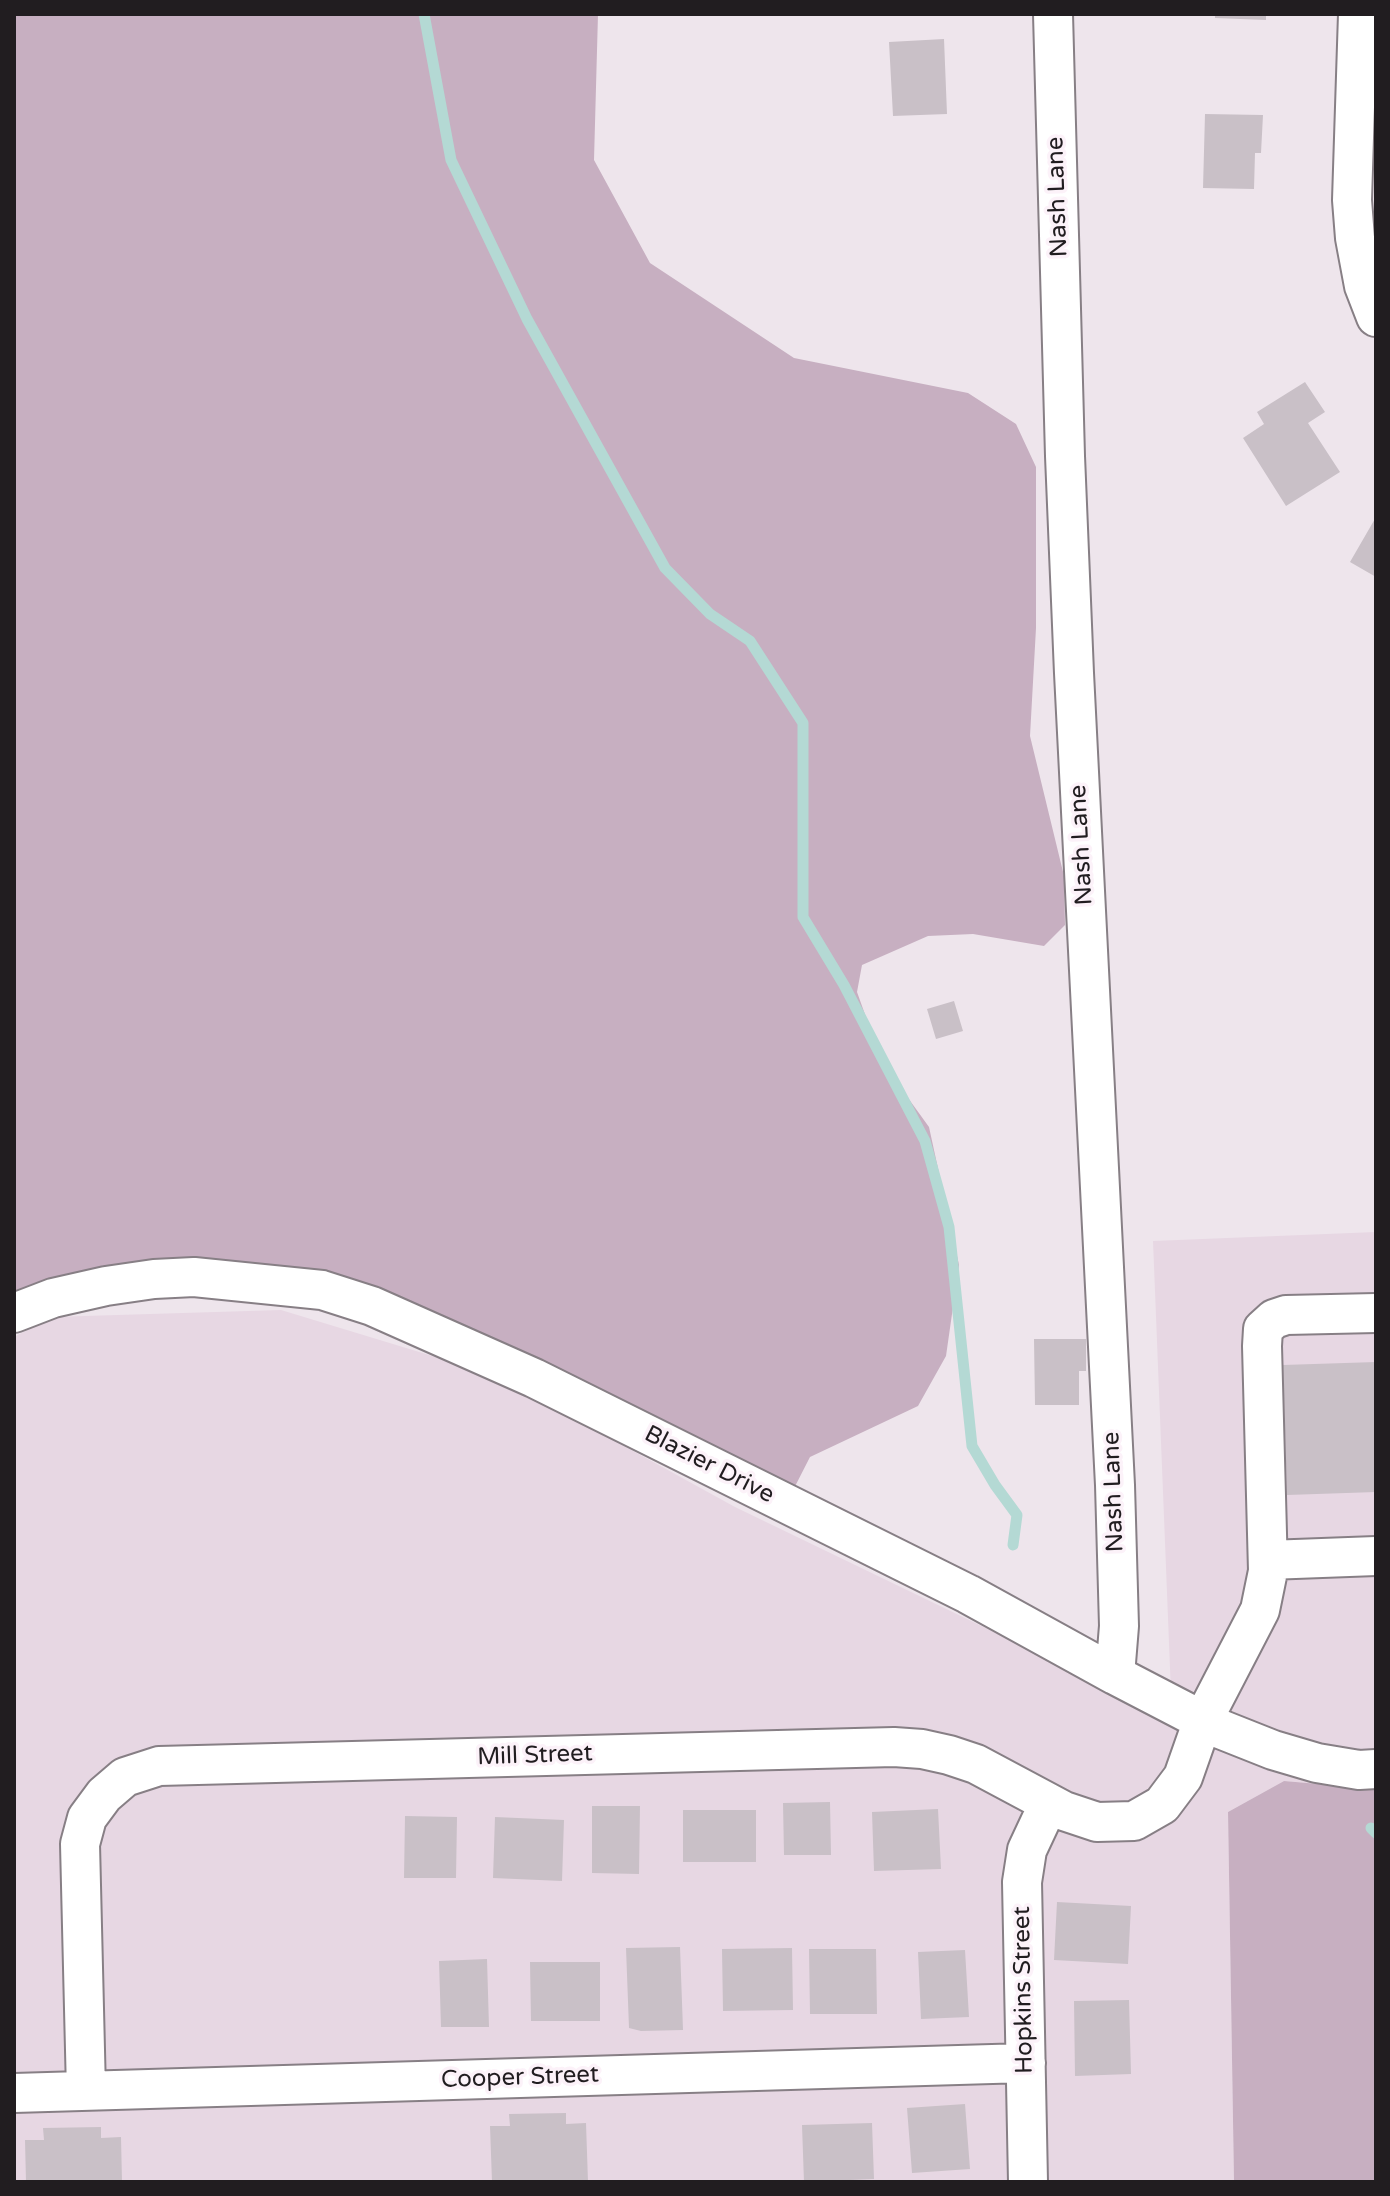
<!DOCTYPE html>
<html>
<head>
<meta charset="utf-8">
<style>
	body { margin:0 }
	#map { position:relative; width:1390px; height:2196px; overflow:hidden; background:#eee5ec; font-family:"Varela Round",sans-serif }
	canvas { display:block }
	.frame { position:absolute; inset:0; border:16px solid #211d20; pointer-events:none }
</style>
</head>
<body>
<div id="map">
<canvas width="1390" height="2196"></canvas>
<div class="frame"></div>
</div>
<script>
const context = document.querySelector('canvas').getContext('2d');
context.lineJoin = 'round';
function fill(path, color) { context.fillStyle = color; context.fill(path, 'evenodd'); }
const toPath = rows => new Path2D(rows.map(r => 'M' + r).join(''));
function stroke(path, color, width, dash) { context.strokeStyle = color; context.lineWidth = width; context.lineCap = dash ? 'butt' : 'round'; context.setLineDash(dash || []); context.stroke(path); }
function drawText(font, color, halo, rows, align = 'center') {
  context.font = font + ' "Varela Round",sans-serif'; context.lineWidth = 7; context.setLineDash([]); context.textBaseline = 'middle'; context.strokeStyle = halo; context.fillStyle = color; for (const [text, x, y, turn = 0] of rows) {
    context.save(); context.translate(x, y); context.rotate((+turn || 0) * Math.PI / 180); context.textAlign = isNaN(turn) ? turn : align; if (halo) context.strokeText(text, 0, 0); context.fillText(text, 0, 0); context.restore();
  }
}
fill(toPath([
	[1376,1232,1376,1789,1284,1781,1228,1812,1234,2182,14,2182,14,1337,52,1317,281,1310,495,1375,735,1507,1172,1718,1153,1241]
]), '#e7d7e3');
fill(toPath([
	[14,14,598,14,594,160,650,263,794,358,968,393,1016,424,1036,467,1036,628,1030,736,1064,876,1065,925,1044,946,973,934,928,936,862,965,857,992,882,1062,929,1127,959,1265,946,1356,918,1406,810,1457,786,1504,534,1378,229,1279,14,1313],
	[1284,1781,1376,1789,1376,2182,1234,2182,1228,1812]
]), '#c7afc1');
stroke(toPath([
	[424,14,451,160,527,319,665,568,710,614,750,641,803,723,803,917,844,985,925,1141,949,1227,972,1446,995,1485,1017,1515,1013,1545],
	[1371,1828,1376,1833]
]), '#b4d9d4', 11);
fill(toPath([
	[1215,14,1266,14,1266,20,1215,18],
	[944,39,947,114,893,116,889,42],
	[1205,114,1263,115,1261,153,1255,153,1254,189,1203,188],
	[1305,382,1325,412,1308,423,1340,472,1286,506,1243,438,1264,424,1257,412],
	[1376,517,1376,577,1350,562],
	[954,1001,963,1031,936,1039,927,1009],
	[1034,1339,1086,1339,1086,1371,1079,1371,1079,1405,1035,1405],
	[1376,1362,1376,1492,1287,1495,1283,1365],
	[830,1802,831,1855,784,1855,783,1803],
	[592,1806,640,1806,639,1874,592,1873],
	[938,1809,941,1869,874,1871,872,1812],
	[683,1810,756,1810,756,1862,683,1862],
	[405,1816,457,1817,456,1878,404,1878],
	[495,1817,564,1820,562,1881,493,1878],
	[1057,1902,1131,1906,1128,1964,1054,1960],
	[680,1947,683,2030,641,2031,629,2028,626,1948],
	[792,1948,793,2010,723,2011,722,1949],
	[809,1949,876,1949,877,2014,810,2014],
	[965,1950,969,2017,921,2019,918,1952],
	[487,1959,489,2027,441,2027,439,1961],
	[530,1962,600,1962,600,2021,531,2021],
	[1129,2000,1131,2074,1075,2076,1074,2001],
	[965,2104,970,2169,912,2173,907,2108],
	[566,2113,566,2124,586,2123,588,2182,492,2182,490,2126,510,2126,509,2114],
	[872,2123,874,2179,804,2182,802,2125],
	[101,2127,101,2138,121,2137,122,2182,26,2182,25,2140,44,2140,43,2128]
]), '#c9c0c7');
const minor = toPath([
	[1053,14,1065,456,1074,673,1115,1485,1119,1626,1115,1675],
	[1358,14,1352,200,1355,238,1364,286,1376,317],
	[14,1313,53,1298,106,1286,154,1279,194,1277,322,1290,372,1306,534,1378,968,1594,1115,1675,1215,1727,1273,1750,1317,1763,1359,1770,1376,1769],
	[1268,1560,1376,1556],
	[86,2091,80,1844,87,1818,104,1795,125,1777,159,1766,894,1747,922,1749,949,1755,976,1764,1064,1811,1097,1822,1134,1821,1162,1805,1183,1777,1203,1720,1260,1610,1268,1571,1262,1346,1263,1329,1274,1319,1286,1315,1376,1313],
	[14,2093,1026,2063],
	[1028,2182,1022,1882,1027,1850,1049,1803]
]);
stroke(minor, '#877f85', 42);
stroke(minor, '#fff', 38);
drawText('24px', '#211d20', '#fcf2f9', [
	["Nash Lane",1058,197,-92],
	["Nash Lane",1082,845,-93],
	["Blazier Drive",709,1465,27],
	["Nash Lane",1114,1492,-92],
	["Mill Street",535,1756,-2],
	["Hopkins Street",1024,1990,-91],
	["Cooper Street",520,2078,-2]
]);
</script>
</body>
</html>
